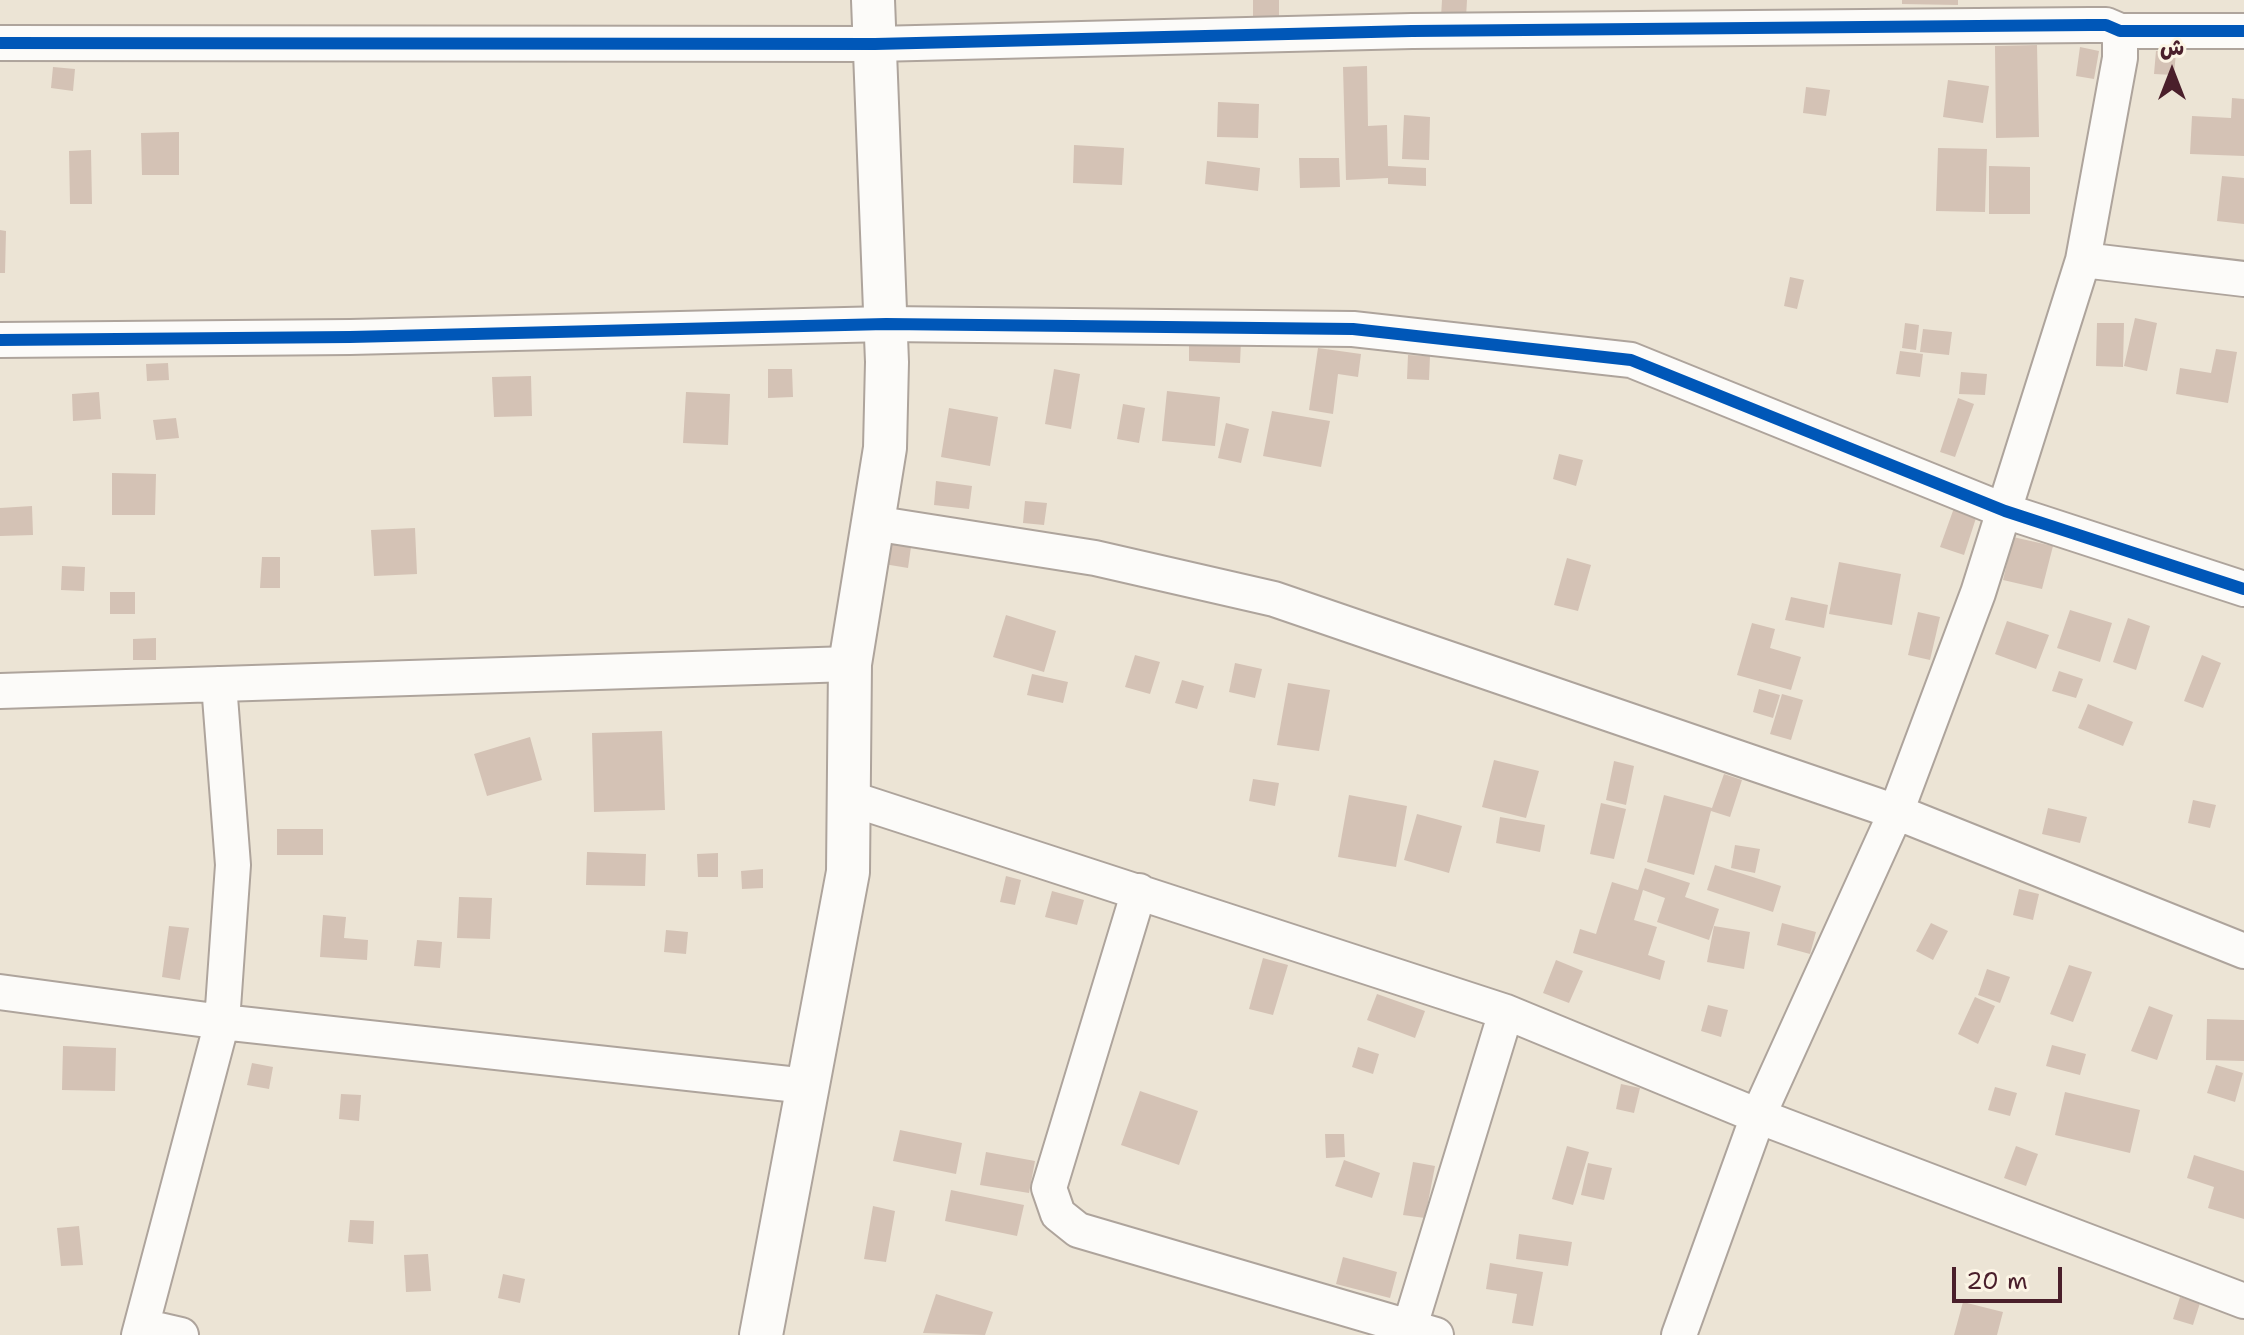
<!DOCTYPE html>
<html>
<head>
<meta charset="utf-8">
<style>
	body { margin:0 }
	#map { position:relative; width:2244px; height:1335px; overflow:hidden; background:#ece4d5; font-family:"Shantell Sans","Playpen Sans Arabic",sans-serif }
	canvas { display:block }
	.north { position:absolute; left:2132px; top:32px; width:80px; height:80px; -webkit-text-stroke:6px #fcf5e5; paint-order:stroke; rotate:0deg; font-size:22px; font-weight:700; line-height:32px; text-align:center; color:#4a1f2b }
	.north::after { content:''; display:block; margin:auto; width:28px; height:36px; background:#4a1f2b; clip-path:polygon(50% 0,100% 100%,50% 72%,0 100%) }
	.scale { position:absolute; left:1952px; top:1267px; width:110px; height:36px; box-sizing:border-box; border:4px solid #4a1f2b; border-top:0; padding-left:10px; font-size:24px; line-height:28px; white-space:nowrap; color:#4a1f2b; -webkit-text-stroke:6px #fcf5e5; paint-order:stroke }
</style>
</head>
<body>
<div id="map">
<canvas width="2244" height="1335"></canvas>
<div class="north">ش</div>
<div class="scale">20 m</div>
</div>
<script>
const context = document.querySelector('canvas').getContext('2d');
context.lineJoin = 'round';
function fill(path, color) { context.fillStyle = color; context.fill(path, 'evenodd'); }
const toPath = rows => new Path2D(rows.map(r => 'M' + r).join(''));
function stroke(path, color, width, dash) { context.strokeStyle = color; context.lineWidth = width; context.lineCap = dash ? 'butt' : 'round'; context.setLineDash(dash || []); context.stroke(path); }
fill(toPath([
	[1253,0,1279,0,1279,18,1253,18],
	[1442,0,1467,0,1466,18,1441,17],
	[1902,0,1958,0,1958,5,1902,4],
	[2037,45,2039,137,1996,138,1995,46],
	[2080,47,2099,51,2094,79,2076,76],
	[2156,51,2176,52,2174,75,2154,74],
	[1367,66,1368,126,1387,125,1388,166,1426,168,1426,186,1388,184,1388,178,1346,180,1343,67],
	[53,67,75,69,73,91,51,88],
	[1948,80,1989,86,1983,123,1943,117],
	[1806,87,1830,90,1826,116,1803,113],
	[2232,98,2244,99,2244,156,2190,154,2192,116,2231,118],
	[1218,102,1259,104,1258,138,1217,137],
	[1404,115,1430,117,1429,160,1402,159],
	[179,132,179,175,142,175,141,133],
	[1074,145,1124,148,1122,185,1073,183],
	[1938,148,1987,149,1985,212,1936,211],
	[91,150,92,204,70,204,69,151],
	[1299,158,1339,158,1340,187,1300,188],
	[1207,161,1260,168,1258,191,1205,184],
	[1989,166,2030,167,2030,214,1989,214],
	[2222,176,2244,178,2244,224,2217,221],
	[0,230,6,231,5,273,0,273],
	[1790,277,1804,280,1797,309,1784,306],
	[2135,318,2157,323,2147,371,2124,366],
	[1905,323,1919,325,1916,350,1902,348],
	[2097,323,2124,323,2123,367,2096,366],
	[1923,329,1952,332,1949,355,1920,352],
	[1189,340,1241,341,1240,363,1189,361],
	[1318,348,1361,354,1358,377,1338,374,1333,414,1309,410],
	[2216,349,2237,352,2228,403,2176,394,2180,368,2211,373],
	[1900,351,1923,354,1920,377,1896,374],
	[1408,355,1430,356,1429,380,1407,379],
	[168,363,169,380,147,381,146,364],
	[768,369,792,369,793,397,768,398],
	[1054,369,1080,374,1071,429,1045,424],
	[1961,372,1987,374,1985,395,1959,394],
	[531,376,532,416,494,417,492,377],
	[1167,391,1220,397,1215,446,1162,441],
	[99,392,101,419,73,421,72,394],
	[686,392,730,394,728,445,683,443],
	[1958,398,1974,404,1955,457,1940,452],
	[1123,404,1145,408,1139,443,1117,439],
	[949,408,998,417,990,466,941,457],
	[1272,411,1330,421,1321,467,1263,456],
	[176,418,179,438,156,440,153,420],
	[1226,423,1249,429,1241,463,1218,458],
	[1559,454,1583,460,1576,486,1553,479],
	[112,473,156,474,155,515,112,515],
	[936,481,972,486,969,509,934,505],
	[1025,501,1047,503,1044,525,1023,523],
	[32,506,33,535,0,536,0,508],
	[1954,508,1977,515,1964,555,1940,547],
	[415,528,417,574,374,576,371,530],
	[2013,537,2053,546,2042,589,2003,580],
	[887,543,911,547,908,568,884,564],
	[262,557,280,557,280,588,260,588],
	[1567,558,1591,565,1578,611,1554,605],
	[1839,562,1901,574,1892,625,1829,614],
	[62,566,85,567,84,591,61,590],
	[110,592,135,592,135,614,110,614],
	[1791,597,1828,605,1824,628,1785,620],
	[2070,610,2112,623,2100,662,2057,648],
	[1918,612,1940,617,1930,660,1908,655],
	[1006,615,1056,631,1044,672,993,657],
	[2128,618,2150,626,2136,670,2113,662],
	[2007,621,2049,635,2036,669,1995,654],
	[1752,623,1775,629,1770,648,1801,657,1791,690,1737,675],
	[156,638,156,660,133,660,133,639],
	[1135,655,1160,662,1150,694,1125,687],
	[2202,655,2221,663,2203,708,2184,701],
	[1235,663,1262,669,1255,698,1229,692],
	[2059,671,2083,679,2076,698,2052,691],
	[1032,674,1068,682,1063,703,1027,695],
	[1182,680,1204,686,1197,709,1175,703],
	[1288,683,1330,690,1319,751,1277,745],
	[1759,689,1780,695,1773,718,1753,712],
	[1782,694,1803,700,1791,740,1770,734],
	[2088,704,2133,722,2123,746,2078,728],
	[662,731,665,810,594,812,592,733],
	[530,737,542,780,487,796,474,754],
	[1494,760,1539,771,1526,818,1482,807],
	[1614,761,1634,766,1626,805,1606,800],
	[1724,774,1742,780,1730,817,1711,811,1694,875,1647,862,1664,795,1712,808],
	[1253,779,1279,783,1275,806,1249,801],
	[1349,795,1407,806,1396,867,1338,857],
	[2193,800,2216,805,2210,828,2188,823],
	[1601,803,1626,809,1614,859,1590,854],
	[2048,808,2087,817,2080,843,2042,834],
	[1417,814,1462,826,1449,873,1404,860],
	[1500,817,1545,825,1540,852,1496,843],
	[277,829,323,829,323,855,277,855],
	[1735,845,1760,849,1755,873,1731,868],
	[587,852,646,854,645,886,586,885],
	[718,853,718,877,698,877,697,854],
	[1715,865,1781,886,1773,912,1707,890],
	[1645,868,1690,883,1685,897,1719,909,1709,940,1657,922,1665,898,1643,890,1634,920,1657,927,1648,955,1665,961,1660,980,1573,953,1580,929,1596,934,1612,882,1638,890],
	[763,869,763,888,742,889,741,871],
	[1006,876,1021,880,1015,905,1000,902],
	[2019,889,2039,894,2033,920,2013,915],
	[1052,891,1084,900,1077,925,1045,917],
	[459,897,492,898,490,939,457,938],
	[323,915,346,917,344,938,368,940,367,960,320,957],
	[1782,923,1816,932,1810,954,1777,945],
	[1931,923,1948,931,1933,960,1916,951],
	[169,926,189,928,180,980,162,977],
	[1714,926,1750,932,1744,969,1707,962],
	[666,930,688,932,686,954,664,952],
	[417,940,442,942,440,968,414,966],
	[1263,958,1288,965,1273,1015,1249,1009],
	[1556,960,1583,971,1569,1003,1543,993],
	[2069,965,2092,972,2073,1022,2050,1014],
	[1987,969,2010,977,2000,1003,1978,995],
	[1377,994,1425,1011,1415,1038,1367,1020],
	[1975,997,1995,1006,1978,1044,1958,1034],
	[1708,1005,1728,1010,1721,1037,1701,1031],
	[2149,1006,2173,1015,2157,1060,2131,1051],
	[2207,1019,2244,1020,2244,1061,2206,1060],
	[2052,1045,2086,1054,2080,1075,2046,1066],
	[63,1046,116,1048,115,1091,62,1090],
	[1358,1047,1379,1054,1373,1074,1352,1067],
	[252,1063,273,1067,269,1089,247,1085],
	[2216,1065,2243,1073,2235,1102,2207,1093],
	[1621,1084,1640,1088,1634,1113,1616,1109],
	[1995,1087,2017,1093,2010,1116,1988,1110],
	[1140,1091,1198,1111,1179,1165,1121,1145],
	[2065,1092,2140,1110,2130,1153,2055,1135],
	[341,1094,361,1095,359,1121,339,1119],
	[900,1130,962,1143,956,1174,893,1161],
	[1325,1134,1344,1134,1345,1157,1326,1158],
	[1567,1146,1589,1152,1573,1205,1552,1199],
	[2016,1146,2038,1154,2026,1186,2004,1178],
	[986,1152,1035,1161,1029,1193,980,1185],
	[2194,1155,2244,1171,2244,1219,2208,1208,2214,1187,2187,1178],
	[1344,1160,1380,1173,1372,1198,1335,1186],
	[1413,1162,1435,1166,1425,1218,1403,1215],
	[1588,1163,1612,1168,1604,1200,1581,1195],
	[951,1190,1024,1205,1017,1236,945,1221],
	[873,1206,895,1211,886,1262,864,1259],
	[350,1220,374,1221,373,1244,348,1242],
	[79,1226,83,1265,61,1266,57,1228],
	[1519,1234,1572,1242,1568,1266,1516,1259],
	[428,1254,431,1291,406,1292,404,1255],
	[1343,1257,1397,1272,1390,1298,1336,1284],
	[1490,1263,1543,1272,1533,1326,1512,1323,1517,1294,1486,1289],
	[503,1274,525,1279,520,1303,498,1298],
	[936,1294,993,1312,985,1335,923,1333],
	[2180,1297,2200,1303,2193,1325,2173,1319],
	[1963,1302,2003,1312,1997,1335,1954,1335]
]), '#d4c2b5');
const minor = toPath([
	[0,43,875,44,1412,31,2090,25,2106,25,2120,31,2244,31],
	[2083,260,2244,279],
	[0,340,350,337,886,324,1353,329,1631,360,2005,511,2244,589],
	[873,523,1095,558,1274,599,1896,812,2244,951],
	[0,691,850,664],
	[849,798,1506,1012,1758,1116,2244,1301],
	[1139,891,1049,1188,1058,1214,1078,1230,1436,1335],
	[0,992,222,1022,807,1086],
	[142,1326,181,1335],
	[1410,1326,1506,1012],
	[139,1335,222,1022,233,865,219,684],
	[1679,1335,1758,1116,1896,812,1978,593,2083,260,2120,58,2120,31]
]);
const tertiary = toPath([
	[761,1335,848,872,850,664,885,448,887,362,873,0]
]);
stroke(minor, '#aea49c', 38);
stroke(tertiary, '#aea49c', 46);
stroke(minor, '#fcfbf9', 34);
stroke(tertiary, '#fcfbf9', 42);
stroke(toPath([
	[0,43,875,44,1412,31,2090,25,2106,25,2120,31,2244,31],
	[0,340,350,337,886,324,1353,329,1631,360,2005,511,2244,589]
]), '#0057b8', 12);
</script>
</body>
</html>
